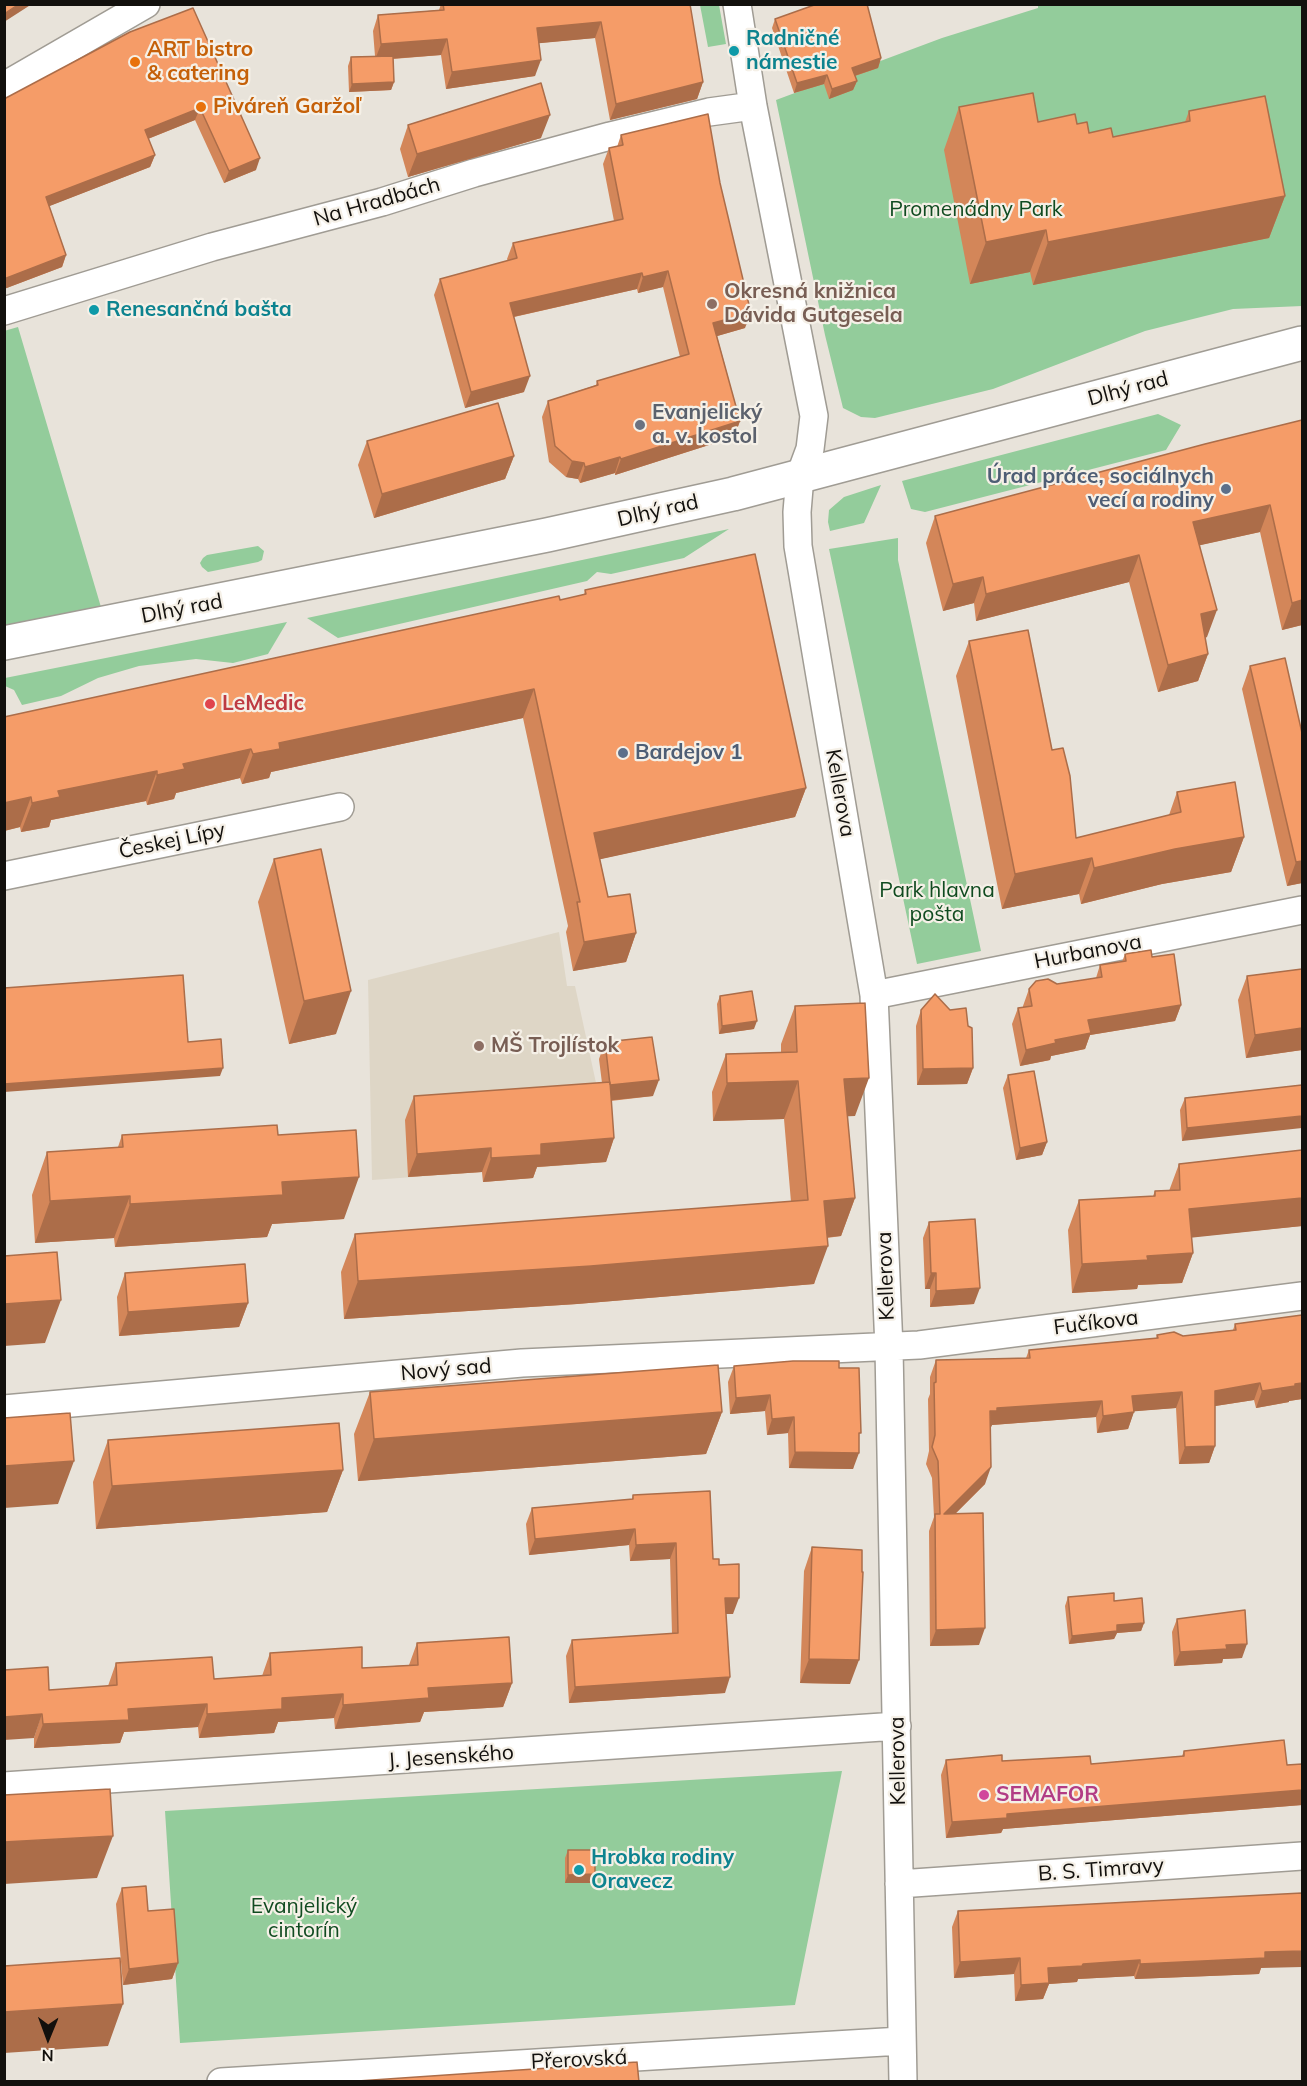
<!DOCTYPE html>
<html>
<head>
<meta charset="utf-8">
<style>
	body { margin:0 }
	#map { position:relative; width:1307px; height:2086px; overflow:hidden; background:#e8e3da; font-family:Mulish,sans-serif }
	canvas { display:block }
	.frame { position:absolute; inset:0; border:6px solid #12100d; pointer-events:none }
	.north { position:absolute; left:18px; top:2008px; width:60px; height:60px; -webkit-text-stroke:4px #f5f0e7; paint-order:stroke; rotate:181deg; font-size:16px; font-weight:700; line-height:24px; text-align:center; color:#12100d }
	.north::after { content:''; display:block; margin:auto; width:21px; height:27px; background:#12100d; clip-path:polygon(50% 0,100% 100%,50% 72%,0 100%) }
</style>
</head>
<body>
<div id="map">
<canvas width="1307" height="2086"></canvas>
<div class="frame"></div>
<div class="north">N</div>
</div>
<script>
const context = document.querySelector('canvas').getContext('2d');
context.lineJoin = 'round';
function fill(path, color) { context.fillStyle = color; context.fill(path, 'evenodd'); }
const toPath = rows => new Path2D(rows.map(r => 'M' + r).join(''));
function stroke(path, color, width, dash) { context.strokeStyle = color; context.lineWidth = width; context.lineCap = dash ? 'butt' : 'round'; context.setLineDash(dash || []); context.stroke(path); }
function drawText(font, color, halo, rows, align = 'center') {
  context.font = font + ' Mulish,sans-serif'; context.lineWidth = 4.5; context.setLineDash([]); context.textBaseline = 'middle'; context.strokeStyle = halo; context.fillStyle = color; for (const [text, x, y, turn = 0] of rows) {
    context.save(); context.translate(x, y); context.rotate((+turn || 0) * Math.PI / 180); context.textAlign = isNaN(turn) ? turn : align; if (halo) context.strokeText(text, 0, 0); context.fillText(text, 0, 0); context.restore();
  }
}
fill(toPath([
	[559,932,567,986,575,986,601,1106,606,1162,532,1168,533,1178,483,1182,482,1172,372,1180,368,980]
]), '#ded6c6');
fill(toPath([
	[700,5,719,5,726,44,708,47],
	[1038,5,1302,5,1302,306,1233,309,1145,331,993,389,875,418,861,417,843,408,825,335,776,100,942,38,1038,8],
	[18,327,106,624,5,643,4,331],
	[1158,414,1181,425,1166,450,925,512,911,509,902,481],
	[881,485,864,523,830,531,828,522,829,510,844,497],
	[729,529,684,558,611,574,597,572,587,581,338,638,307,618],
	[898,538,898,560,981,951,917,964,829,549],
	[258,546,264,551,262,560,258,562,208,572,202,567,200,563,203,558,207,555],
	[287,622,268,654,233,663,196,659,139,666,98,678,61,696,22,705,14,690,5,686,5,678],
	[842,1771,795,2005,180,2043,165,1811]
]), '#93cc9b');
const street = toPath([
	[737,4,753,106,814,416,810,449,800,476,797,512,798,546,874,995,889,1348,903,2082],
	[4,86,146,4],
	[4,311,212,247,382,202,474,173,610,136,709,112,753,106],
	[4,876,340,807],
	[874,995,1302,910],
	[4,1409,522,1363,919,1345,1302,1296],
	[4,1786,897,1726],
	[899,1884,1302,1856],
	[221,2082,901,2041]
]);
const secondary = toPath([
	[4,643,547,535,733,494,1302,343]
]);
stroke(street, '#a09c94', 30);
stroke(secondary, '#a09c94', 36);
stroke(street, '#fff', 27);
stroke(secondary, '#fff', 33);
fill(toPath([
	[441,4,690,4,703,82,697,99,610,120,595,38,539,43,535,76,446,89,441,55,393,59,394,82,391,90,349,92,348,66,351,57,375,56,373,31,378,15,439,10],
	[775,19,881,58,878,68,855,76,857,81,853,90,829,99,824,84,794,93,772,28],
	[130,32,256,170,224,183,195,120,148,139,155,155,150,167,49,206,66,255,62,267,4,289],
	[959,107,1038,122,1077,124,1089,133,1113,137,1185,122,1189,111,1285,196,1269,238,1033,285,1030,272,970,284,944,150],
	[408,125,541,138,408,177,400,149],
	[621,135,745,328,717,336,740,421,734,437,615,475,615,473,580,483,578,479,566,477,549,462,542,417,548,401,596,385,597,381,680,357,663,287,638,293,637,289,514,317,524,392,465,408,434,295,440,279,508,261,507,259,513,243,614,221,603,164,609,148,617,147],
	[1302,420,1302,625,1282,630,1260,532,1200,545,1207,637,1205,638,1208,654,1198,681,1158,692,1129,582,976,621,974,603,943,611,926,543,935,516],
	[367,441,514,456,505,479,374,518,358,465],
	[585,590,806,788,795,817,600,859,608,897,636,933,626,962,573,971,566,932,568,926,523,718,271,772,269,778,242,784,240,778,176,793,174,799,147,805,146,801,51,820,49,827,21,832,20,827,4,831,4,717,560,600,584,595],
	[969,641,1052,750,1076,838,1169,815,1177,792,1244,837,1231,872,1162,884,1081,904,1079,894,1002,909,956,676],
	[1250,666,1302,883,1287,886,1242,689],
	[274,859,336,1034,289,1044,258,902],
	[1125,954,1152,957,1181,1005,1175,1021,1090,1035,1085,1049,1051,1056,1050,1060,1020,1066,1012,1024,1018,1008,1023,1007,1023,1006,1029,989,1096,978,1100,965,1122,962],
	[1302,969,1302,1050,1246,1058,1238,1000,1247,976],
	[720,996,754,1029,719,1034,717,1004],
	[795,1006,855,1116,847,1116,855,1198,841,1236,827,1238,814,1284,577,1304,344,1319,341,1272,355,1234,791,1202,784,1119,713,1121,712,1092,726,1054,781,1052,781,1044],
	[921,1010,973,1068,967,1084,917,1085,916,1026],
	[605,1042,653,1096,611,1101,614,1138,606,1162,537,1167,533,1178,483,1182,482,1172,408,1177,405,1120,414,1096,602,1083,599,1059],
	[1008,1075,1047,1142,1042,1155,1016,1160,1003,1088],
	[1302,1085,1182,1141,1180,1110,1185,1098],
	[122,1135,278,1135,344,1219,272,1224,267,1237,115,1247,114,1238,35,1243,32,1195,47,1152,118,1147],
	[1302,1150,1302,1226,1191,1237,1193,1253,1182,1283,1138,1285,1137,1289,1072,1293,1068,1230,1079,1200,1153,1196,1155,1191,1169,1191,1179,1164],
	[929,1222,974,1304,930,1307,930,1289,925,1289,923,1238],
	[125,1273,248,1303,239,1327,119,1336,117,1297],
	[1302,1315,1302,1399,1289,1401,1289,1402,1256,1408,1254,1400,1215,1406,1215,1446,1209,1463,1179,1464,1176,1408,1134,1411,1128,1429,1097,1433,1096,1417,992,1425,991,1427,985,1484,955,1514,979,1645,930,1646,929,1531,934,1517,932,1478,926,1464,929,1451,928,1399,930,1394,930,1377,936,1360,1026,1358,1029,1350,1156,1338,1157,1335,1183,1336,1233,1330,1235,1324],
	[734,1366,839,1368,859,1440,853,1469,789,1468,788,1433,767,1435,765,1411,730,1414,728,1382],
	[370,1392,722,1412,706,1454,358,1481,354,1434],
	[108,1440,343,1470,327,1512,96,1529,93,1482],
	[633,1495,713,1559,719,1565,733,1614,726,1614,725,1693,569,1703,566,1656,572,1640,672,1634,670,1559,630,1561,629,1545,529,1555,526,1524,532,1508,632,1499],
	[812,1547,850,1684,800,1683,804,1571],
	[1068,1597,1114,1601,1144,1623,1141,1631,1117,1633,1114,1639,1069,1644,1065,1606],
	[1177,1619,1242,1658,1223,1659,1222,1663,1174,1666,1172,1632],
	[417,1643,512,1683,503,1707,424,1712,420,1722,335,1729,334,1718,278,1722,274,1733,243,1735,199,1738,198,1727,124,1732,120,1743,34,1748,34,1738,49,1690,108,1686,116,1663,214,1679,262,1676,270,1653,362,1668,409,1665],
	[1184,1751,1287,1765,1302,1764,1302,1805,1003,1829,1001,1833,946,1838,941,1775,946,1760,1091,1764,1182,1756],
	[568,1850,595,1874,592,1883,565,1883,565,1858],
	[122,1888,148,1911,178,1963,172,1979,123,1985,116,1904],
	[958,1911,1261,1968,1259,1974,1135,1979,1134,1976,1078,1979,1077,1982,1049,1984,1043,1999,1015,2001,1014,1974,954,1978,952,1927]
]), '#d38659');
fill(toPath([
	[19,4,32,4,4,22,4,14],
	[601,22,595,38,531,44,537,28],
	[447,39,441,55,375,60,381,44],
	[881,58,878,68,848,78,852,68],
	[541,60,535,76,446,89,452,72],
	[827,75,824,84,794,93,797,83],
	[857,81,853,90,829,99,832,89],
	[394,82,391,90,349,92,352,84],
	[703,82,697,99,610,120,616,104],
	[200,108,195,120,140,142,145,130],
	[550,115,541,138,408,177,417,154],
	[155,155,150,167,42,209,46,197],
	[260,158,256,170,224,183,229,171],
	[1285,196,1269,238,1033,285,1048,242],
	[1046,230,1030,272,970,284,986,242],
	[66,255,62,267,4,289,4,279],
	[668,271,663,287,638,293,643,277],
	[642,273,637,289,504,319,510,303],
	[751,313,745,328,707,339,713,323],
	[530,376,524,392,465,408,471,392],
	[740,421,734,437,615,475,621,459],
	[514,456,505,479,374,518,382,494],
	[620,457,615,473,580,483,585,467],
	[572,461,584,463,578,479,566,477],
	[1270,505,1260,532,1183,549,1193,522],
	[1139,555,1129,582,976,621,986,594],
	[983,577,974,603,943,611,953,584],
	[1302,600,1302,625,1282,630,1292,603],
	[1217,610,1207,637,1191,641,1201,614],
	[1208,654,1198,681,1158,692,1168,665],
	[534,689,523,718,271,772,269,778,242,784,253,754,279,743],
	[251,749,240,778,176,793,174,799,147,805,157,775,183,764],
	[157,771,146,801,51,820,49,827,21,832,32,803,58,791],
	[806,788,795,817,583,863,594,833],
	[31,797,20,827,4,831,4,803],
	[1244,837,1231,872,1162,884,1081,904,1094,868,1175,849],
	[1092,858,1079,894,1002,909,1015,874],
	[1302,861,1302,883,1287,886,1296,862],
	[636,933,626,962,573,971,584,942],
	[351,991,336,1034,289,1044,304,1001],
	[1181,1005,1175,1021,1090,1035,1085,1049,1051,1056,1050,1060,1020,1066,1026,1050,1055,1040,1088,1020],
	[757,1021,754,1029,719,1034,722,1026],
	[1302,1028,1302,1050,1246,1058,1255,1035],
	[223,1068,220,1076,4,1092,4,1084],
	[973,1068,967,1084,917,1085,923,1069],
	[869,1078,855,1116,830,1117,844,1079],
	[659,1080,653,1096,604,1101,610,1085],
	[798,1081,784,1119,713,1121,727,1083],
	[1302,1116,1302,1128,1182,1141,1187,1128],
	[614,1138,606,1162,537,1167,533,1178,483,1182,491,1158,541,1144],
	[1047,1142,1042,1155,1016,1160,1020,1148],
	[491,1148,482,1172,408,1177,417,1154],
	[359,1177,344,1219,272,1224,267,1237,115,1247,130,1204,282,1182],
	[130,1196,114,1238,35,1243,50,1201],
	[855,1198,841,1236,810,1239,824,1201],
	[1302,1198,1302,1226,1179,1239,1189,1209],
	[828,1246,814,1284,577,1304,344,1319,358,1281],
	[1193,1253,1182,1283,1138,1285,1137,1289,1072,1293,1082,1264,1147,1256],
	[931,1273,936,1273,930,1289,925,1289],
	[980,1288,974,1304,930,1307,936,1291],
	[61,1300,45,1343,4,1346,4,1304],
	[248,1303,239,1327,119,1336,128,1312],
	[1260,1383,1254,1400,1209,1407,1215,1391],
	[1302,1383,1302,1399,1289,1401,1289,1402,1256,1408,1262,1391],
	[1182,1392,1176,1408,1126,1412,1132,1396],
	[770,1395,765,1411,730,1414,736,1398],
	[1102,1401,1096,1417,992,1425,991,1427,990,1411,997,1408],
	[722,1412,706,1454,358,1481,374,1439],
	[1134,1412,1128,1429,1097,1433,1103,1416],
	[794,1417,788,1433,767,1435,772,1419],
	[1215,1446,1209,1463,1179,1464,1185,1447],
	[795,1452,859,1453,853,1469,789,1468],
	[74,1461,58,1504,4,1508,4,1466],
	[991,1467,985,1484,938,1531,944,1514],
	[343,1470,327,1512,96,1529,112,1486],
	[635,1529,629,1545,529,1555,535,1539],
	[676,1543,670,1559,630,1561,636,1545],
	[725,1598,739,1598,733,1614,719,1614],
	[1144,1623,1141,1631,1117,1633,1114,1639,1069,1644,1072,1636,1117,1625],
	[985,1628,979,1645,930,1646,936,1630],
	[1247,1644,1242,1658,1223,1659,1222,1663,1174,1666,1180,1652,1226,1645],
	[809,1659,859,1660,850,1684,800,1683],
	[730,1677,725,1693,569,1703,575,1687],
	[512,1683,503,1707,424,1712,420,1722,335,1729,343,1705,428,1688],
	[343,1694,334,1718,278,1722,274,1733,199,1738,207,1714,282,1698],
	[207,1704,198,1727,124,1732,120,1743,34,1748,43,1724,128,1709],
	[42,1714,34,1738,4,1740,4,1717],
	[1302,1790,1302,1805,1003,1829,1001,1833,946,1838,952,1822,1007,1814],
	[113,1836,97,1878,4,1884,4,1842],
	[595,1874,592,1883,565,1883,568,1875],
	[1302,1951,1302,1967,1261,1968,1259,1974,1135,1979,1140,1964,1265,1952],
	[1020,1958,1014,1974,954,1978,960,1962],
	[1140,1960,1134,1976,1078,1979,1077,1982,1049,1984,1043,1999,1015,2001,1021,1985,1048,1968,1083,1964],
	[178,1963,172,1979,123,1985,129,1969],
	[123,2004,108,2046,4,2053,4,2012]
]), '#ac6d49');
const building = toPath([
	[4,4,19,4,4,14,4,4],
	[443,4,690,4,703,82,616,104,601,22,537,28,541,60,452,72,447,39,381,44,378,15,444,10,443,4],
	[817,4,867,4,881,58,852,68,857,81,832,89,827,75,797,83,775,19,817,4],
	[193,8,260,158,229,171,200,108,145,130,155,155,46,197,66,255,4,279,4,99,130,32,193,8],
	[393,56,394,82,352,84,351,57,393,56],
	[541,83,550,115,417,154,408,125,541,83],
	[1033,93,1038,122,1075,114,1077,124,1087,122,1089,133,1111,128,1113,137,1190,121,1189,111,1265,96,1285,196,1048,242,1046,230,986,242,959,107,1033,93],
	[708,114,720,183,751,313,713,323,740,421,621,459,620,457,585,467,584,463,572,461,555,446,548,401,598,385,597,381,689,354,668,271,643,277,642,273,510,303,530,376,471,392,440,279,517,258,513,243,623,219,609,148,623,145,621,135,708,114],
	[498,403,514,456,382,494,367,441,498,403],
	[1302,420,1302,600,1292,603,1270,505,1193,522,1217,610,1201,614,1208,654,1168,665,1139,555,986,594,983,577,953,584,935,516,1205,444,1302,420],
	[755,554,806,788,594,833,608,897,630,894,636,933,584,942,577,902,580,902,534,689,279,743,280,749,253,754,251,749,183,764,185,769,157,775,157,771,58,791,60,797,32,803,31,797,4,803,4,717,559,596,560,600,586,594,585,590,755,554],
	[1028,630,1052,750,1063,748,1070,776,1076,838,1181,812,1177,792,1235,782,1244,837,1175,849,1094,868,1092,858,1015,874,969,641,1028,630],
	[1285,658,1302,733,1302,861,1296,862,1250,666,1285,658],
	[321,849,351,991,304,1001,274,859,321,849],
	[1151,950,1152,957,1174,954,1181,1005,1088,1020,1091,1033,1055,1040,1056,1043,1026,1050,1018,1008,1032,1006,1029,989,1036,981,1048,979,1057,984,1102,977,1100,965,1126,961,1125,954,1151,950],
	[1302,969,1302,1028,1255,1035,1247,976,1302,969],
	[183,975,188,1042,221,1039,223,1068,4,1084,4,988,183,975],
	[752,991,757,1021,722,1026,720,996,752,991],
	[935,994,950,1010,966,1008,968,1026,972,1028,973,1068,923,1069,921,1010,935,994],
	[865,1003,869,1078,844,1079,855,1198,824,1201,828,1246,591,1266,358,1281,355,1234,808,1200,798,1081,727,1083,726,1054,797,1052,795,1006,865,1003],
	[652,1037,659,1080,610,1085,605,1042,652,1037],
	[1034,1071,1047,1142,1020,1148,1008,1075,1034,1071],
	[610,1082,614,1138,541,1144,541,1155,491,1158,491,1148,417,1154,414,1096,610,1082],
	[1302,1085,1302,1116,1187,1128,1185,1098,1302,1085],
	[277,1125,278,1135,356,1130,359,1177,282,1182,283,1195,130,1204,130,1196,50,1201,47,1152,123,1147,122,1135,277,1125],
	[1302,1150,1302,1198,1189,1209,1193,1253,1147,1256,1148,1260,1082,1264,1079,1200,1155,1196,1155,1191,1180,1190,1179,1164,1302,1150],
	[975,1219,980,1288,936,1291,936,1273,931,1273,929,1222,975,1219],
	[57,1252,61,1300,4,1304,4,1256,57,1252],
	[245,1264,248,1303,128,1312,125,1273,245,1264],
	[1302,1315,1302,1383,1295,1384,1295,1386,1262,1391,1260,1383,1215,1391,1215,1446,1185,1447,1182,1392,1132,1396,1134,1412,1103,1416,1102,1401,997,1408,997,1411,990,1411,991,1467,944,1514,983,1513,985,1628,936,1630,935,1514,940,1514,938,1461,932,1447,935,1435,934,1383,936,1382,936,1360,1030,1358,1029,1350,1158,1338,1157,1335,1174,1332,1183,1336,1236,1330,1235,1324,1302,1315],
	[793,1361,839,1361,839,1368,859,1368,861,1433,859,1433,859,1453,795,1452,794,1417,772,1419,770,1395,736,1398,734,1366,793,1361],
	[718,1365,722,1412,374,1439,370,1392,718,1365],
	[70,1413,74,1461,4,1466,4,1418,70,1413],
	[339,1423,343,1470,112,1486,108,1440,339,1423],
	[710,1491,713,1559,719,1559,719,1565,739,1564,739,1598,725,1598,730,1677,575,1687,572,1640,678,1633,676,1543,636,1545,635,1529,535,1539,532,1508,633,1499,633,1495,710,1491],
	[812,1547,862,1550,862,1572,863,1572,859,1660,809,1659,812,1547],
	[1114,1593,1114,1601,1142,1598,1144,1623,1117,1625,1117,1631,1072,1636,1068,1597,1114,1593],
	[1245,1610,1247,1644,1226,1645,1227,1649,1180,1652,1177,1619,1245,1610],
	[509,1637,512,1683,428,1688,429,1698,343,1705,343,1694,282,1698,282,1709,207,1714,207,1704,128,1709,129,1720,43,1724,42,1714,4,1717,4,1670,48,1667,49,1690,105,1686,117,1685,116,1663,212,1657,214,1679,271,1675,270,1653,362,1647,362,1668,418,1665,417,1643,509,1637],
	[1284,1740,1287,1765,1302,1764,1302,1790,1007,1814,1007,1818,952,1822,946,1760,1002,1755,1002,1761,1090,1756,1091,1764,1184,1756,1184,1751,1284,1740],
	[110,1789,113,1836,4,1842,4,1795,110,1789],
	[568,1850,595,1850,595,1874,568,1875,568,1850],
	[146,1886,148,1911,174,1909,178,1963,129,1969,122,1888,146,1886],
	[1302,1893,1302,1951,1265,1952,1265,1958,1140,1964,1140,1960,1083,1964,1082,1966,1048,1968,1049,1983,1021,1985,1020,1958,960,1962,958,1911,1302,1893],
	[120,1958,123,2004,4,2012,4,1966,120,1958],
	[637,2062,639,2082,343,2082,637,2062]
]);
fill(building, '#f59c68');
stroke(building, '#ac6d49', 1.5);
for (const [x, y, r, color] of [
	[734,51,6,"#0f9aa8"],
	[135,62,6,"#e8710a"],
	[201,107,6,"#e8710a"],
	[712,304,6,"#8d6e63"],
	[94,310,6,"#0f9aa8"],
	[640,425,6,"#6b7280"],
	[1226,489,6,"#5c6f8a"],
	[210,704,6,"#e0444e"],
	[623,753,6,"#5c6f8a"],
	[479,1046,6,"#8d6e63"],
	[984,1795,6,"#d1479c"],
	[579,1870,6,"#0f9aa8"]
]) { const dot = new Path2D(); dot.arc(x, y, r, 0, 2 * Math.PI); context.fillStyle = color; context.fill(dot); stroke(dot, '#f5f0e7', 2); }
drawText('bold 21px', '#0d838f', '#f5f0e7', [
	["Radničné",746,39],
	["námestie",746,63],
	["Renesančná bašta",106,310],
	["Hrobka rodiny",591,1858],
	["Oravecz",591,1882]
], 'left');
drawText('bold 21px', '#c56008', '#f5f0e7', [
	["ART bistro",147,50],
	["& catering",147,74],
	["Piváreň Garžoľ",213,107]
], 'left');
drawText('21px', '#12100d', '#f5f0e7', [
	["Na Hradbách",377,202,-16],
	["Dlhý rad",1128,389,-15],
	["Dlhý rad",658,511,-13],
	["Dlhý rad",182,609,-11],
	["Kellerova",840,793,80],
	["Českej Lípy",172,841,-12],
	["Hurbanova",1088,952,-11],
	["Kellerova",886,1276,-92],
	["Fučíkova",1096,1323,-7],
	["Nový sad",446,1370,-5],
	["J. Jesenského",451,1757,-4],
	["Kellerova",898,1761,-91],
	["B. S. Timravy",1101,1870,-4],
	["Přerovská",579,2060,-3]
]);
drawText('21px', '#104b20', '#f5f0e7', [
	["Promenádny Park",976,210],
	["Park hlavna",937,891],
	["pošta",937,915],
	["Evanjelický",304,1907],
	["cintorín",304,1931]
]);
drawText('bold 21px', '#785e54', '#f5f0e7', [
	["Okresná knižnica",724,292],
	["Dávida Gutgesela",724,316],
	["MŠ Trojlístok",491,1046]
], 'left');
drawText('bold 21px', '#5b616d', '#f5f0e7', [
	["Evanjelický",652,413],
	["a. v. kostol",652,437]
], 'left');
drawText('bold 21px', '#4e5e75', '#f5f0e7', [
	["Úrad práce, sociálnych",1214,477],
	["vecí a rodiny",1214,501],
	["Bardejov 1",635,753,"left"]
], 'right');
drawText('bold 21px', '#be3a42', '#f5f0e7', [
	["LeMedic",222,704]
], 'left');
drawText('bold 21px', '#b23c85', '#f5f0e7', [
	["SEMAFOR",996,1795]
], 'left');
</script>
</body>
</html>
